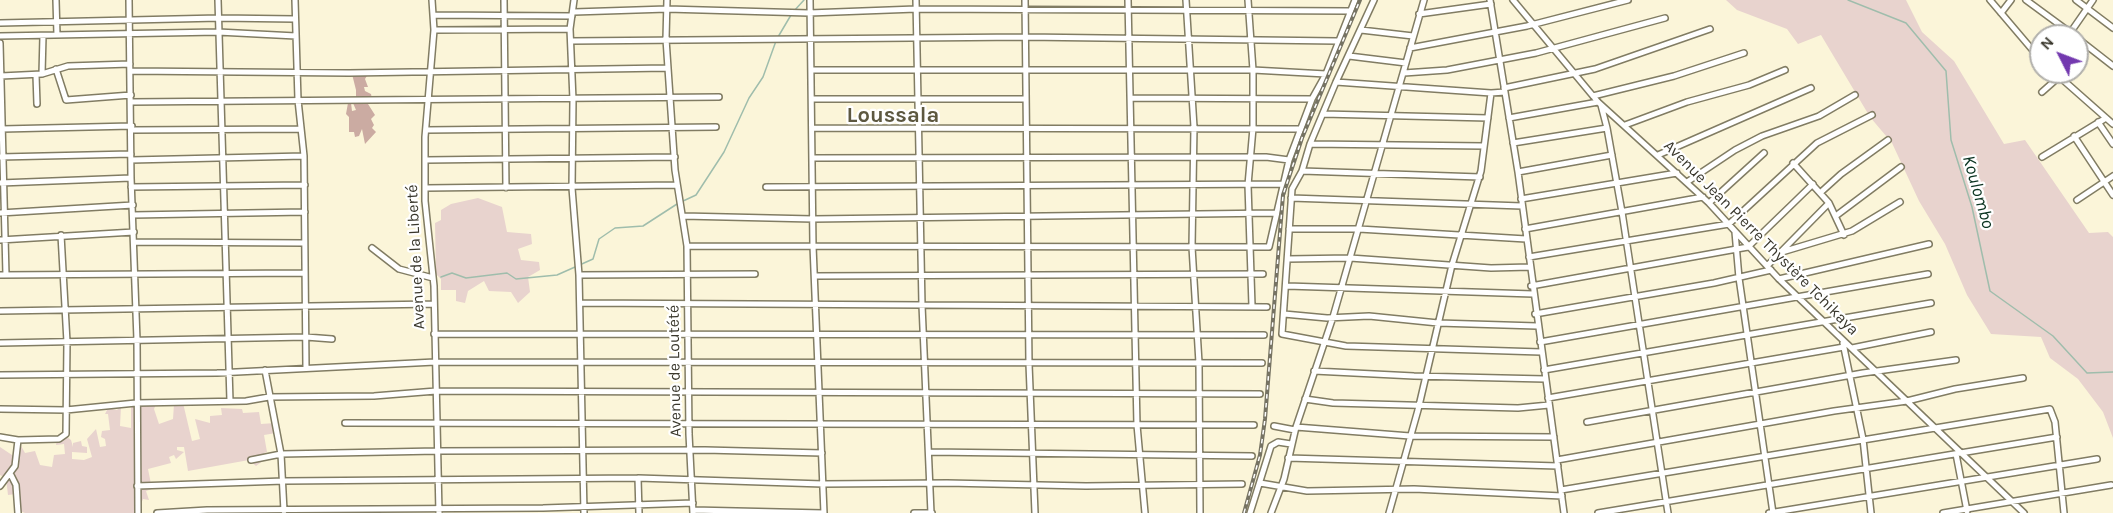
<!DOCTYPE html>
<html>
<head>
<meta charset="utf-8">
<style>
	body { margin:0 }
	#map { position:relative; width:2113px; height:513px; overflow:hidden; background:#fbf5d9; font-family:Karla,sans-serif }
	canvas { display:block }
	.north { position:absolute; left:2029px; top:24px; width:60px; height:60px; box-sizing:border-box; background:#fff; border:2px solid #b0afab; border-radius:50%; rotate:312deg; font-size:16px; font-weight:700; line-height:24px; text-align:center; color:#39372c }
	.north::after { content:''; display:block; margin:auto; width:21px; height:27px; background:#7339af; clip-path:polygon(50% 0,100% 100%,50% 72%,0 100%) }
</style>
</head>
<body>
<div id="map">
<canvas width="2113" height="513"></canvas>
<div class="north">N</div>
</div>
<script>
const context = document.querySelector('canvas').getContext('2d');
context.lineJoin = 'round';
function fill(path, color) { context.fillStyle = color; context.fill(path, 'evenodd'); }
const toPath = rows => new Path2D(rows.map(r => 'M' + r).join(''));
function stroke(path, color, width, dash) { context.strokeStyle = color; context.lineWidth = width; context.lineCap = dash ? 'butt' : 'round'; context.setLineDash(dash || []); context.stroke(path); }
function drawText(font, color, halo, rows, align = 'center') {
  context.font = font + ' Karla,sans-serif'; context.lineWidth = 4.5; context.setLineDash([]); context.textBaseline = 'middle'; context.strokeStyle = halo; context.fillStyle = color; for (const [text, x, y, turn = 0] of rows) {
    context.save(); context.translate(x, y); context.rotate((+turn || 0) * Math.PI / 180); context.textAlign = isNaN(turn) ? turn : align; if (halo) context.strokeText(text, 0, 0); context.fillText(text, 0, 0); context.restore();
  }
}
fill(toPath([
	[1726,0,1906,0,1922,32,1954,61,2004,144,2025,140,2089,233,2108,232,2113,237,2113,438,2103,412,2078,379,2050,358,2041,337,1991,334,1967,295,1945,244,1919,201,1892,143,1870,117,1821,35,1798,44,1787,29,1737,10],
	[478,198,502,207,507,232,531,234,532,244,518,249,521,260,539,262,540,270,528,277,530,292,518,303,511,292,489,291,484,281,468,291,465,303,456,301,456,290,441,290,441,279,436,274,435,223,441,220,441,210,451,204],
	[183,403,192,441,200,439,195,419,210,423,210,416,222,415,221,408,242,409,243,413,259,412,261,424,275,423,276,433,264,435,267,452,264,453,264,460,256,466,249,460,188,471,184,447,177,447,177,450,184,452,176,459,174,455,169,457,171,463,148,469,152,489,146,491,149,500,143,499,137,513,25,513,20,511,16,494,8,495,6,478,0,475,0,447,15,457,14,442,20,444,25,453,35,451,40,465,52,467,54,455,65,454,64,444,56,445,57,439,67,437,71,440,73,447,73,443,81,441,82,446,87,447,87,453,72,452,72,459,84,460,92,457,87,439,96,429,100,447,106,446,105,439,101,437,102,431,110,430,108,414,105,414,108,408,117,410,121,406,120,426,131,428,131,404,145,404,146,407,147,404,156,404,154,409,159,424,173,419,174,404]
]), '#e8d3ce');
fill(toPath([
	[352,74,368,74,365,79,368,87,364,87,365,91,371,94,372,99,377,99,379,104,368,104,375,115,371,119,374,125,372,128,376,132,365,144,362,129,359,136,355,137,354,132,349,132,349,117,346,114,348,103,351,103,352,111,356,110,353,103,356,102,356,90]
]), '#cbaba2');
stroke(toPath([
	[1848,0,1906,23,1946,71,1951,140,1972,207,1990,291,2053,336,2087,373,2113,372],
	[794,11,804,0],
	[778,37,791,15],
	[681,202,696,195,724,152,749,98,763,77,776,41],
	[441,277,452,273,466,278,507,273,516,279,557,275,593,259,599,239,615,228,643,226,677,204]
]), '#9fbdac', 1.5);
const minor = toPath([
	[56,0,57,35],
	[129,0,131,178,137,340,138,513],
	[218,0,230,401],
	[295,0,298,100,304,156,306,368],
	[432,0,434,30,425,137,425,201,434,286,439,513],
	[504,0,506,188],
	[574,0,570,29,573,100,572,188,579,275,584,513],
	[667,0,666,39,675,170,687,246,689,434,693,513],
	[810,0,813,246,824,513],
	[916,0,922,305,931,513],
	[1025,0,1029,364,1035,513],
	[1128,0,1137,425,1145,513],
	[1186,0,1194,127,1192,247,1199,363,1200,513],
	[1248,0,1253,70,1253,128,1248,185,1252,306],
	[1374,0,1336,82,1310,144,1302,171,1292,189,1282,334,1346,346,1541,352],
	[1490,0,1518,172,1564,513],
	[1513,0,1598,102,1709,203,1779,279,2024,513],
	[1990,0,2041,60],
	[2026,0,2075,36],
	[2076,0,2113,28],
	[574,12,667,9,809,13,916,9,1350,11],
	[2001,13,2011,0],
	[1419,14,1491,4],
	[433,15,572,16],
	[0,23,219,18,295,19],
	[434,30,570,29],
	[1361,30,1413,36],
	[0,36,218,32,296,36],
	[2068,36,2093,0],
	[2077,38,2113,66],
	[571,41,1025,37,1337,41],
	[0,43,6,275],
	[1410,48,1527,26,1628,0],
	[1349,56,1406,63],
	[56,69,66,100,131,95],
	[812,70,1253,70,1326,74,1355,0],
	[130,71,349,73,667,68],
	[2054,72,2113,124],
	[1404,73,1447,70,1536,53,1665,18],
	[42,74,43,36],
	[36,75,37,104],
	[1,76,42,74,68,66,130,64],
	[1336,82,1491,93],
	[1504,88,1595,69,1710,29],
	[2042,92,2059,77],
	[1593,96,1674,76,1744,53],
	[1131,98,1312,99],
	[813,99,1024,99],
	[131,102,719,97],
	[1601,105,1607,128,1622,212,1668,513],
	[1323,114,1488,118],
	[1509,118,1598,102],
	[2098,122,2113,144],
	[1625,125,1687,102,1749,85,1785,70],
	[813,128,1299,129],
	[2,129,132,126],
	[132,130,301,129],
	[426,130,716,127],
	[2074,136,2113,195],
	[1513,143,1607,128],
	[1310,144,1484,146],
	[1658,155,1811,88],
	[0,157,131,154],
	[2042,157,2106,118],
	[814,158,1266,157,1289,160],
	[131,160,304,156],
	[426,160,675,157],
	[1793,163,1829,203,1844,235],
	[1302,171,1480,177],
	[1518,172,1612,155],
	[1687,182,1735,150,1762,136,1819,116,1855,95],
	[0,183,131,178],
	[131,187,305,185],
	[766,187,1282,184],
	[426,188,677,185],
	[1820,193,1841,174,1888,140],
	[1291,198,1522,206],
	[1521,199,1677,173],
	[2077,200,2113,176],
	[1709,203,1764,153],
	[0,213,133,205],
	[133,215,305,212],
	[1837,215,1901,167],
	[683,216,813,219,1276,213],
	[1289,229,1359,229,1526,239],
	[1525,229,1703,197],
	[1735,232,1739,278,1773,513],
	[0,240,134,232],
	[134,242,304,243],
	[687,246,1269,247,1289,160,1312,99,1326,74],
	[372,248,399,269,433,278],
	[1782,252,1852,231,1900,202],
	[1529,257,1729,224,1817,143,1872,115],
	[1288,259,1350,258,1491,268,1530,267],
	[1767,266,1829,203],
	[0,275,304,273],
	[579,275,755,274],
	[815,276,1263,274],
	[1779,279,1929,244],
	[1287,286,1533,294],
	[1531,286,1748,247,1813,184],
	[580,303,1267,307],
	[0,311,434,304],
	[1284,314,1327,318,1369,316,1438,323,1537,326],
	[1535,314,1714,283,1771,270],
	[434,334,1264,335],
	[1540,342,1928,274],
	[0,343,306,337,332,339],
	[1843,343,1863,439,1871,513],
	[1852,348,1931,332],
	[265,370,281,454,284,511],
	[1544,370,1931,303],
	[1314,371,1414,376,1545,379],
	[0,375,217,373,435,362,1262,363],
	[1548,398,1844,347],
	[1305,399,1333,403,1518,408,1549,405],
	[0,409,66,410,136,403,246,401,269,397,374,396,436,391,1260,394],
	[1587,422,1863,373,1956,360],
	[345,423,1254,425],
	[1274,426,1295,430],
	[1296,427,1410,436,1554,437],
	[0,437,18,440,59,439,66,434,67,342,61,235],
	[929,452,1252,456],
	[1956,454,1967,511],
	[1288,458,1558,466],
	[251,460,281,454,438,451,705,450,822,453],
	[1557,460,1834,411,1907,401,1955,389,2023,378],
	[11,475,16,485,18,513],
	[638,478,639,513],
	[1260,483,1307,491,1414,489,1562,496],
	[0,486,15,466,18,440],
	[137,486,284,481,638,478,823,484,947,483,1086,486,1242,484],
	[1561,490,2050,409,2055,422,2064,513],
	[693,510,823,513],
	[157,513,207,510,543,508,693,503],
	[914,513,932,513],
	[1250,513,1271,446,1278,442,1291,444],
	[1271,513,1284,479,1296,427,1333,317,1424,0],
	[1389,513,1418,410,1452,265,1481,171,1491,93,1505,92],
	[1598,513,2057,437],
	[1769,513,2097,459],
	[1943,513,2111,485]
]);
stroke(minor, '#817c63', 8);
stroke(minor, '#fff', 5);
const rail = toPath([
	[1244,513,1260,455,1265,419,1283,195,1302,138,1360,0]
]);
stroke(rail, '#767363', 4);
stroke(rail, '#fff', 1.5, [4.5]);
drawText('16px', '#39372c', '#fff', [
	["Avenue Jean Pierre Thystère Tchikaya",1761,238,45],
	["Avenue de la Liberté",416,257,-93],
	["Avenue de Loutété",675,371,-91]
]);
drawText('italic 18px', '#0b3421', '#fff', [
	["Koulombo",1978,192,74]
]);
drawText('bold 22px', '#5d5840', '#fff', [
	["Loussala",893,116]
]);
</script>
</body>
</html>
